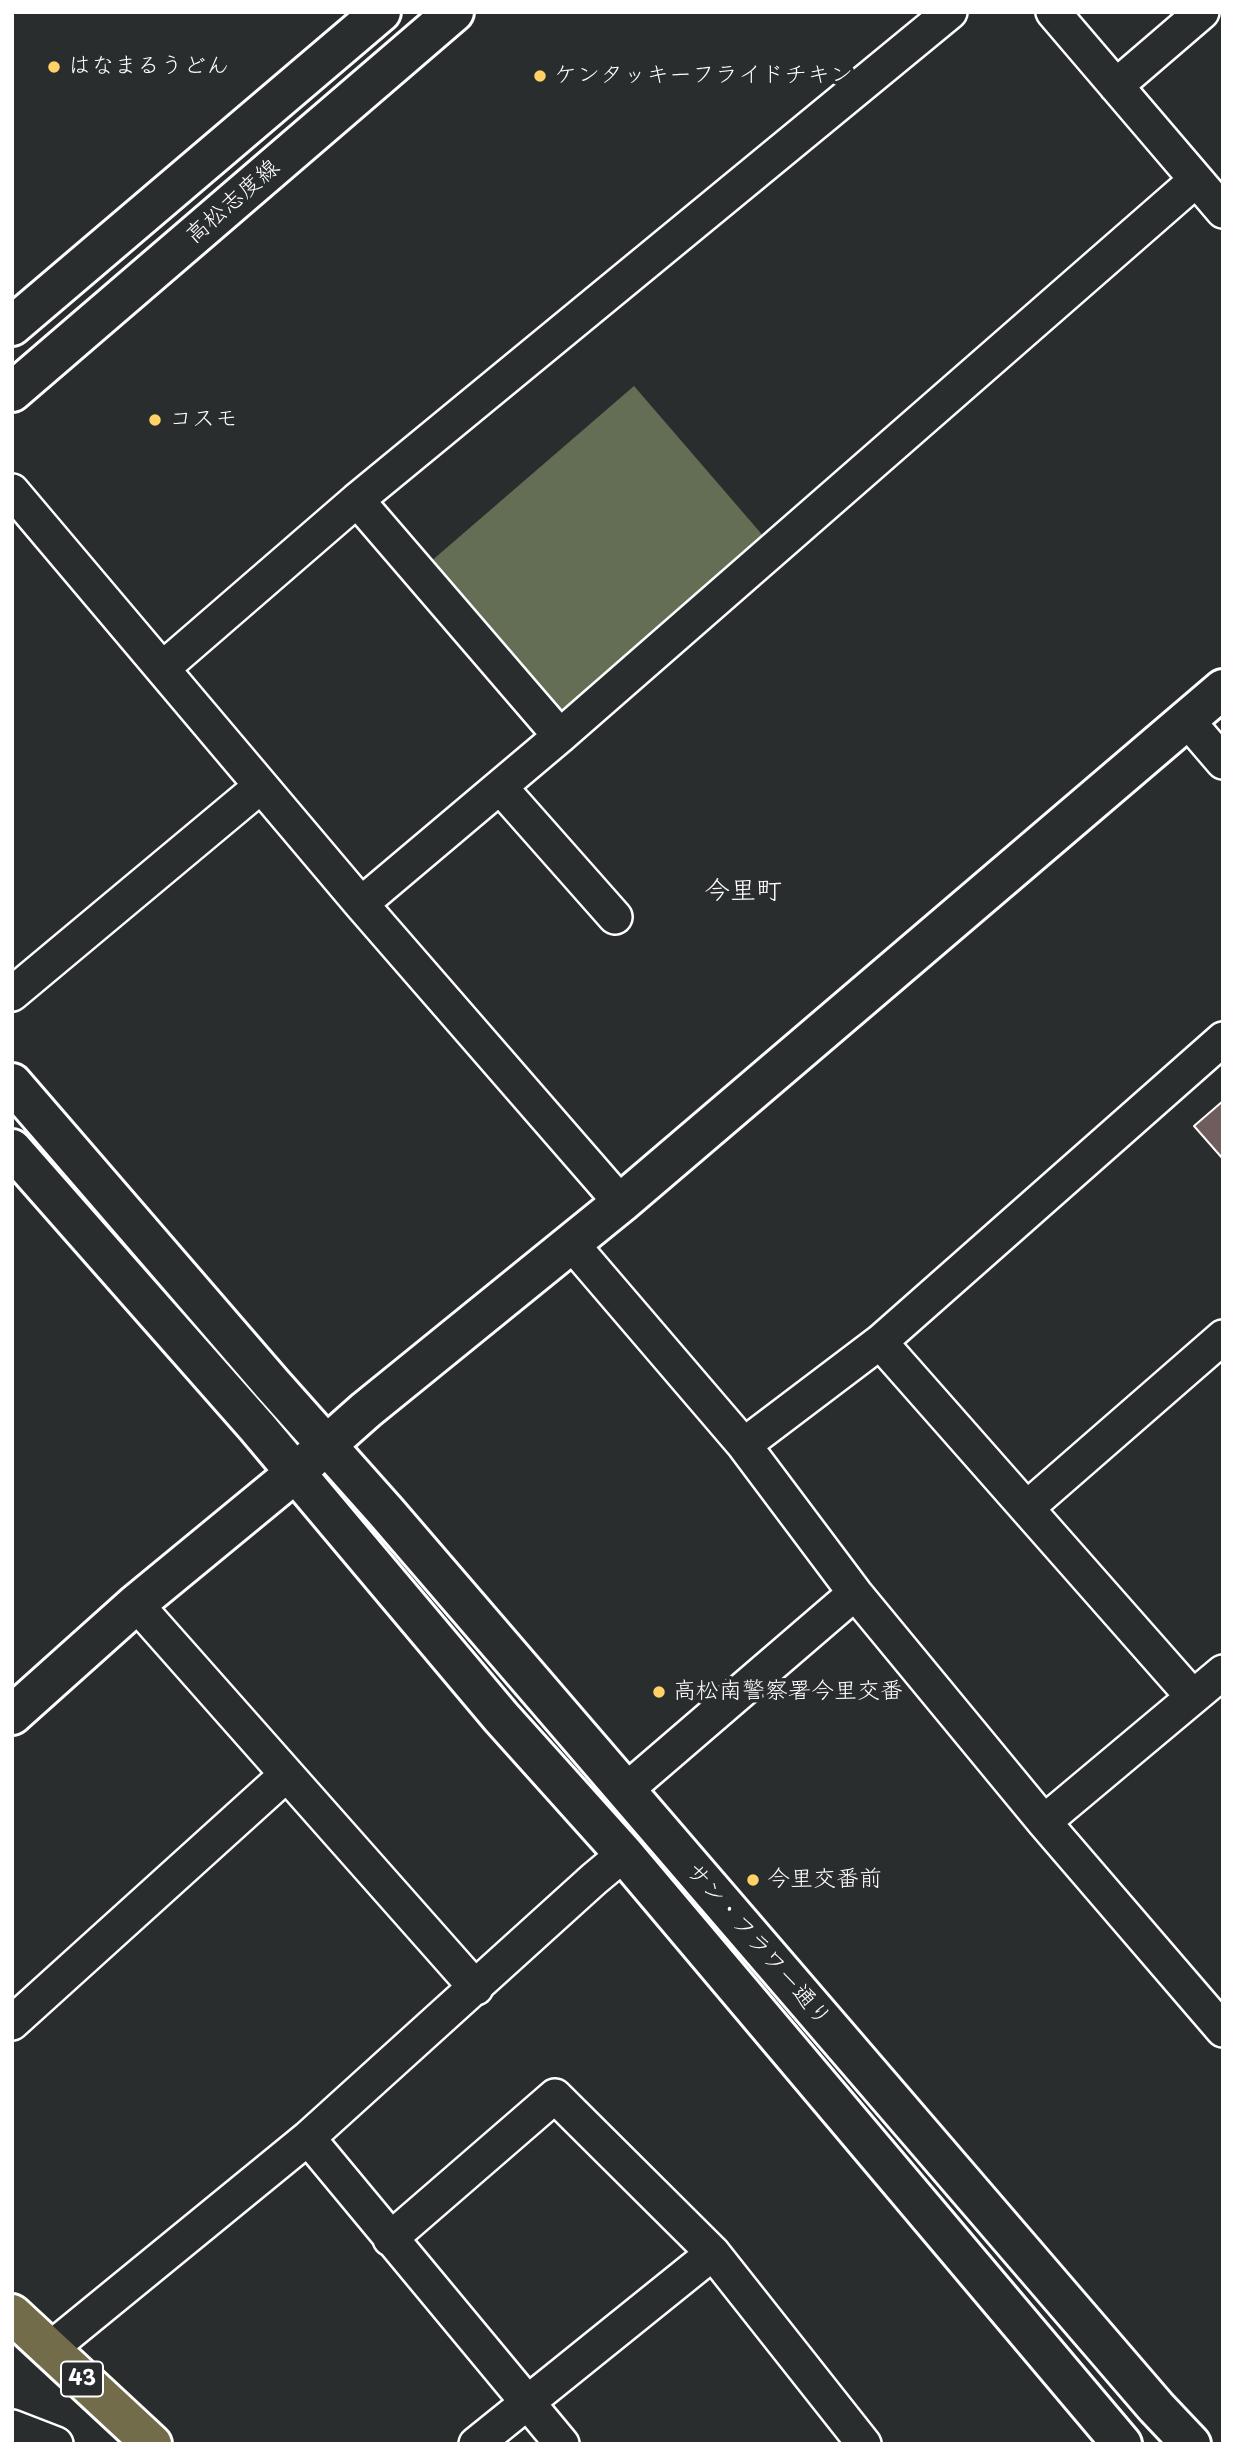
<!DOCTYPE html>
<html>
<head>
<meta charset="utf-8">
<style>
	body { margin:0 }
	#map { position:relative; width:1235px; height:2456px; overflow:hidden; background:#2a2d2e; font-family:"Playpen Sans",sans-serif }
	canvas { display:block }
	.frame { position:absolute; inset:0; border:14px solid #fff; pointer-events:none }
</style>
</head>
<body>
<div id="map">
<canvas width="1235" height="2456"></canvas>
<div class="frame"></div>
</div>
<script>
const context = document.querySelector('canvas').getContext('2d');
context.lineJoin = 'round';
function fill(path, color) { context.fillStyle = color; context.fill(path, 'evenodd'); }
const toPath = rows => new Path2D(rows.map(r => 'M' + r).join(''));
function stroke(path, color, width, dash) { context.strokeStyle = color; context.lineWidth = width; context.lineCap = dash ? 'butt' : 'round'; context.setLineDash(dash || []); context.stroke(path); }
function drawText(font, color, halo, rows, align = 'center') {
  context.font = font + ' "Playpen Sans","Klee One",sans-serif'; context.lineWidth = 7; context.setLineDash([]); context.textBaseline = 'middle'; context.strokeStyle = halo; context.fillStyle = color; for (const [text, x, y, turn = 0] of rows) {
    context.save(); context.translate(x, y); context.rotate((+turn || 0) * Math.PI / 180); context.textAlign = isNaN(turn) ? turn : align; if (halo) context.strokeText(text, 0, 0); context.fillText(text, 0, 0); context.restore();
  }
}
fill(toPath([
	[634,386,765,538,560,716,429,563]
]), '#646e54');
const building = toPath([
	[1223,1101,1223,1159,1194,1126,1223,1101]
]);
fill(building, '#6f5c5c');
stroke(building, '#fff', 2);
const minor = toPath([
	[1053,12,1223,211],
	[1116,86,1202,12],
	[12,491,361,904,621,1203],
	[357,500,560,736],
	[163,668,357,500,950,12],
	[1187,720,1223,762],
	[500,787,615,917],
	[361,904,560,736,1196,180],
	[12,994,261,786],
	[571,1243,744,1445,855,1593,1044,1822,1223,2030],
	[880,1342,1193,1697],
	[744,1445,880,1342,1223,1039],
	[1028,1507,1223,1337],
	[136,1604,476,1988],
	[625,1791,855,1593],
	[1044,1822,1223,1672],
	[12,2023,286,1775],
	[308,2138,562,2444],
	[390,2239,555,2096,713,2253,864,2444],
	[50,2349,308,2138,594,1879,624,1854],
	[12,2427,56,2444],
	[476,2444,713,2253]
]);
const tertiary = toPath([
	[12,1083,272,1384,386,1512,1156,2407,1191,2444],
	[12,1149,257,1427,501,1717,624,1854,1122,2444],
	[12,1715,136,1604,295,1473,366,1410,621,1203,1223,689]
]);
const secondary = toPath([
	[12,326,381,12],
	[12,392,454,12]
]);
const primary = toPath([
	[12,2314,152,2444]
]);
stroke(minor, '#fff', 38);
stroke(tertiary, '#fff', 44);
stroke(secondary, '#fff', 44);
stroke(primary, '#fff', 44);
stroke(minor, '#2a2d2e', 33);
stroke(tertiary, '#2a2d2e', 38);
stroke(secondary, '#2a2d2e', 38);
stroke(primary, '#736c4b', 38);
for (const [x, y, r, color] of [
	[54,67,7,"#ffd166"],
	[540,76,7,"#ffd166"],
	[155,420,7,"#ffd166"],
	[659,1692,7,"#ffd166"],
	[753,1880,7,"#ffd166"]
]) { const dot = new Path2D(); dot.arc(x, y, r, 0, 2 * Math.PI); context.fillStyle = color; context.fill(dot); stroke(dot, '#2a2d2e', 2.5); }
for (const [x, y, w] of [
	[82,2379,42]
]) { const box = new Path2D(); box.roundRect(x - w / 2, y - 17.5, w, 35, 5); context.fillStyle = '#2a2d2e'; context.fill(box); stroke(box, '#fff', 2); }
drawText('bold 21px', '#fff', null, [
	["43",82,2379]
]);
drawText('23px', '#fff', '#2a2d2e', [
	["はなまるうどん",68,67],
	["ケンタッキーフライドチキン",554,76],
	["コスモ",169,420],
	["高松南警察署今里交番",673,1692],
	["今里交番前",767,1880]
], 'left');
drawText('23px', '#fff', '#2a2d2e', [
	["高松志度線",233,202,-41],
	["サン・フラワー通り",758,1945,49]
]);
drawText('26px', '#fff', '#2a2d2e', [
	["今里町",743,892]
]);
</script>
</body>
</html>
